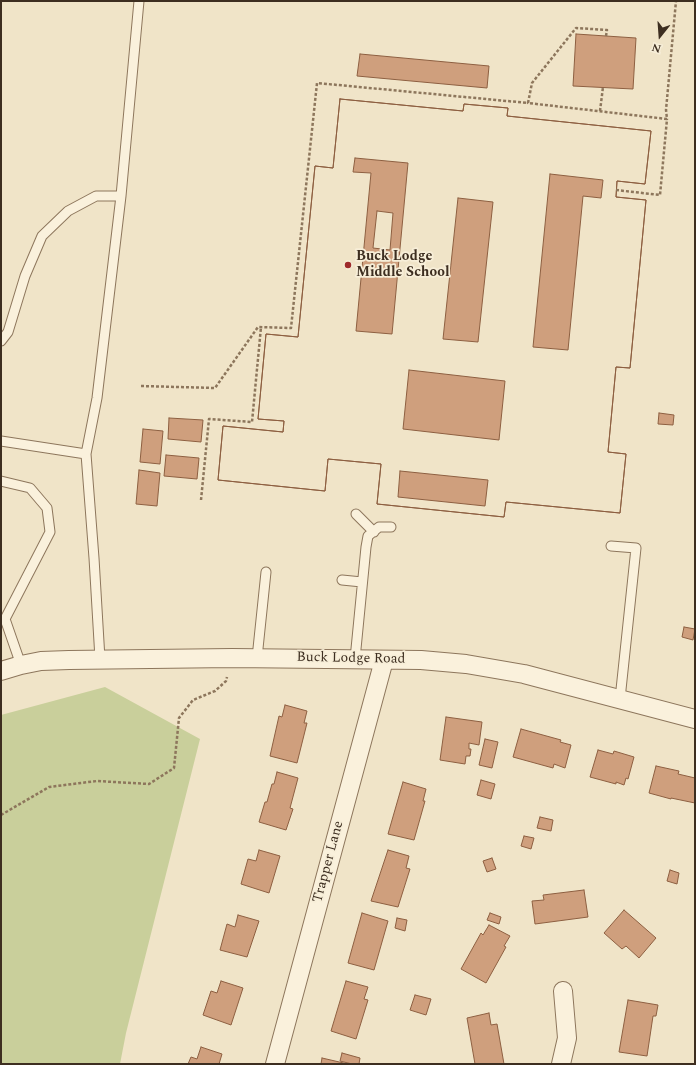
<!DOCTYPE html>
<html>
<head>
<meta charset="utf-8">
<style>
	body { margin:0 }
	#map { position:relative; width:696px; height:1065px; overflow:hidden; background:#f0e4c8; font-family:Spectral,serif }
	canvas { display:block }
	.frame { position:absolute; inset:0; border:2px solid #3d2e20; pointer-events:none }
	.north { position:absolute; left:640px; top:16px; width:40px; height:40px; -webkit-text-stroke:3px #f7eed8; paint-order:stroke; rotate:197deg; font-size:11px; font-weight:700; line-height:16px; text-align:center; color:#3d2e20 }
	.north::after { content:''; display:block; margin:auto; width:14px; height:18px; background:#3d2e20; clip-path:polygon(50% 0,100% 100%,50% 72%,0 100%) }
</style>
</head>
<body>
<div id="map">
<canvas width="696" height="1065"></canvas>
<div class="frame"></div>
<div class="north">N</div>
</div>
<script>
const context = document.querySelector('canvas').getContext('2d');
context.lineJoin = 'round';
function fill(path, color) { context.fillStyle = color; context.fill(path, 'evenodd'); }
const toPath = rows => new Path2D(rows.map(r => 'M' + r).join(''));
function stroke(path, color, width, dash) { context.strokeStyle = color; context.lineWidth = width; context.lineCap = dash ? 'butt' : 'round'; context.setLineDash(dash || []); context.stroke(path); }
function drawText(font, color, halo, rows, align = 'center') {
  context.font = font + ' Spectral,serif'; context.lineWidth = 3.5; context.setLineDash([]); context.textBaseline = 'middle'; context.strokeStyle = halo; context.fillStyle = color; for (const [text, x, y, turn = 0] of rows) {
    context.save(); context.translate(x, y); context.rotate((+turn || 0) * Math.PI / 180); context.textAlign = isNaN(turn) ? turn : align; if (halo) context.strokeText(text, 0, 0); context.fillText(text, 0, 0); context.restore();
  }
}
fill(toPath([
	[105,687,200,739,126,1033,120,1064,1,1064,1,715]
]), '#c9cf9b');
const building = toPath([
	[576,34,636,38,633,89,573,86,576,34],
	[360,54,489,66,487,88,357,76,360,54],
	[340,99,463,111,464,104,508,108,507,116,651,131,645,184,617,181,616,197,646,200,630,368,616,367,608,452,626,454,620,513,506,502,504,517,377,504,381,464,328,459,325,491,218,480,223,426,283,432,284,421,258,419,266,334,298,337,315,166,333,168,340,99],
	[355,158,408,163,392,334,356,331,371,173,353,172,355,158],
	[550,174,603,180,601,198,583,196,568,350,533,347,550,174],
	[458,198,493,202,478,342,443,339,458,198],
	[409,370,505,381,499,440,403,429,409,370],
	[400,471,488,480,485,506,398,497,400,471],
	[340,99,463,111,464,104,508,108,507,116,651,131,645,184,617,181,616,197,646,200,630,368,616,367,608,452,626,454,620,513,506,502,504,517,377,504,381,464,328,459,325,491,218,480,223,426,283,432,284,421,258,419,266,334,298,337,315,166,333,168,340,99],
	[377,211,393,213,390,250,373,248,377,211],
	[659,413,674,415,673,425,658,424,659,413],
	[169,418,203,420,201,442,168,439,169,418],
	[143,429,163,431,160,464,140,462,143,429],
	[166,455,199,458,197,479,164,476,166,455],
	[139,470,160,473,157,506,136,504,139,470],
	[684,627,695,629,693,640,682,637,684,627],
	[285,705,307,711,304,723,307,723,297,763,270,756,279,716,282,717,285,705],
	[446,717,482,722,479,745,469,743,469,749,471,749,470,756,466,756,465,764,440,760,446,717],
	[521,729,561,740,560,742,571,745,565,768,554,764,553,768,513,757,521,729],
	[485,739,498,742,492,768,479,765,485,739],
	[598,750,613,754,614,751,634,757,628,779,626,778,624,785,616,782,616,784,590,777,598,750],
	[656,766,679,771,678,774,695,778,695,803,671,798,671,799,649,793,656,766],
	[277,772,298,778,290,808,293,809,286,830,259,822,265,802,267,802,272,784,274,784,277,772],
	[481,780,495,784,491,799,477,795,481,780],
	[403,782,426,789,423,801,425,801,414,840,388,834,403,782],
	[540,817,553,820,551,831,537,828,540,817],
	[524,836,534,838,531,849,521,846,524,836],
	[259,850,280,856,269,893,241,884,248,859,256,861,259,850],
	[388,850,409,856,406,868,410,869,398,907,371,901,388,850],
	[492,858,496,869,487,872,483,861,492,858],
	[670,870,679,873,677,884,667,881,670,870],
	[584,890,588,917,535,924,532,901,544,900,543,895,584,890],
	[624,910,656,938,639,958,626,946,622,949,604,933,624,910],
	[362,913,388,921,374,970,348,963,362,913],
	[490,913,501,917,499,924,487,920,490,913],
	[238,915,259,921,247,957,220,950,227,924,235,927,238,915],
	[397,918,407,920,405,931,395,928,397,918],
	[489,925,510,936,504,946,506,947,486,983,461,969,481,933,483,935,489,925],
	[221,981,243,988,231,1025,203,1015,211,991,217,993,221,981],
	[346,981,368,987,364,999,368,1000,356,1039,331,1031,346,981],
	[415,995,431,999,426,1015,410,1010,415,995],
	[628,1000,658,1005,656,1016,653,1016,647,1056,619,1052,628,1000],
	[489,1013,491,1025,497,1024,504,1064,475,1064,467,1018,489,1013],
	[201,1047,222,1054,219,1064,188,1064,191,1057,197,1059,201,1047],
	[342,1053,360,1058,359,1064,352,1064,340,1061,342,1053],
	[322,1058,348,1064,321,1064,322,1058]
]);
fill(building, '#cf9f7d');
stroke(building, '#8d5f41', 1);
const lane = toPath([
	[1,341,8,332,25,276,42,236,68,211,96,196,121,196],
	[1,441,86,454],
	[1,481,30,488,47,508,50,532,5,619,21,665],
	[356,514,374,532],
	[611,546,636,548,620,699],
	[342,580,362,582],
	[257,658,266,572],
	[100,659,94,558,86,454,97,398,121,196,139,1],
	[355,659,366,547,368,536,379,527,391,527]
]);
const street = toPath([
	[1,671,21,665,41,661,69,660,232,658,421,660,466,664,524,674,695,719],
	[275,1064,384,660],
	[561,1064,567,1038,563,991]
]);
stroke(lane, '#8d765c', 11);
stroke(street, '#8d765c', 20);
stroke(toPath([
	[606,36,607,30,576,28,532,83,528,103,667,119,666,110,676,1],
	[600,111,603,87],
	[616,190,660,195,667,119],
	[141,386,215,388,258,327,291,328,317,83,528,103],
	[201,500,209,419,252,422,261,327],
	[1,815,49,787,97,781,149,784,174,768,179,718,193,700,215,691,226,681,227,677]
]), '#8d765c', 2.5, [3, 2]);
stroke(lane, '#faf1dc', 9);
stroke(street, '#faf1dc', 18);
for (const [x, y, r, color] of [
	[348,265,4,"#9e2a2b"]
]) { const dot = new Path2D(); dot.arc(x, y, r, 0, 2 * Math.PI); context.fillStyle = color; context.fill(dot); stroke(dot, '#f7eed8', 1.5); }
drawText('bold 14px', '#3d2e20', '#f7eed8', [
	["Buck Lodge",356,257],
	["Middle School",356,273]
], 'left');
drawText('14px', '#3d2e20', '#f7eed8', [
	["Buck Lodge Road",351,659,1],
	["Trapper Lane",329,862,-75]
]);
</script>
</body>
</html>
